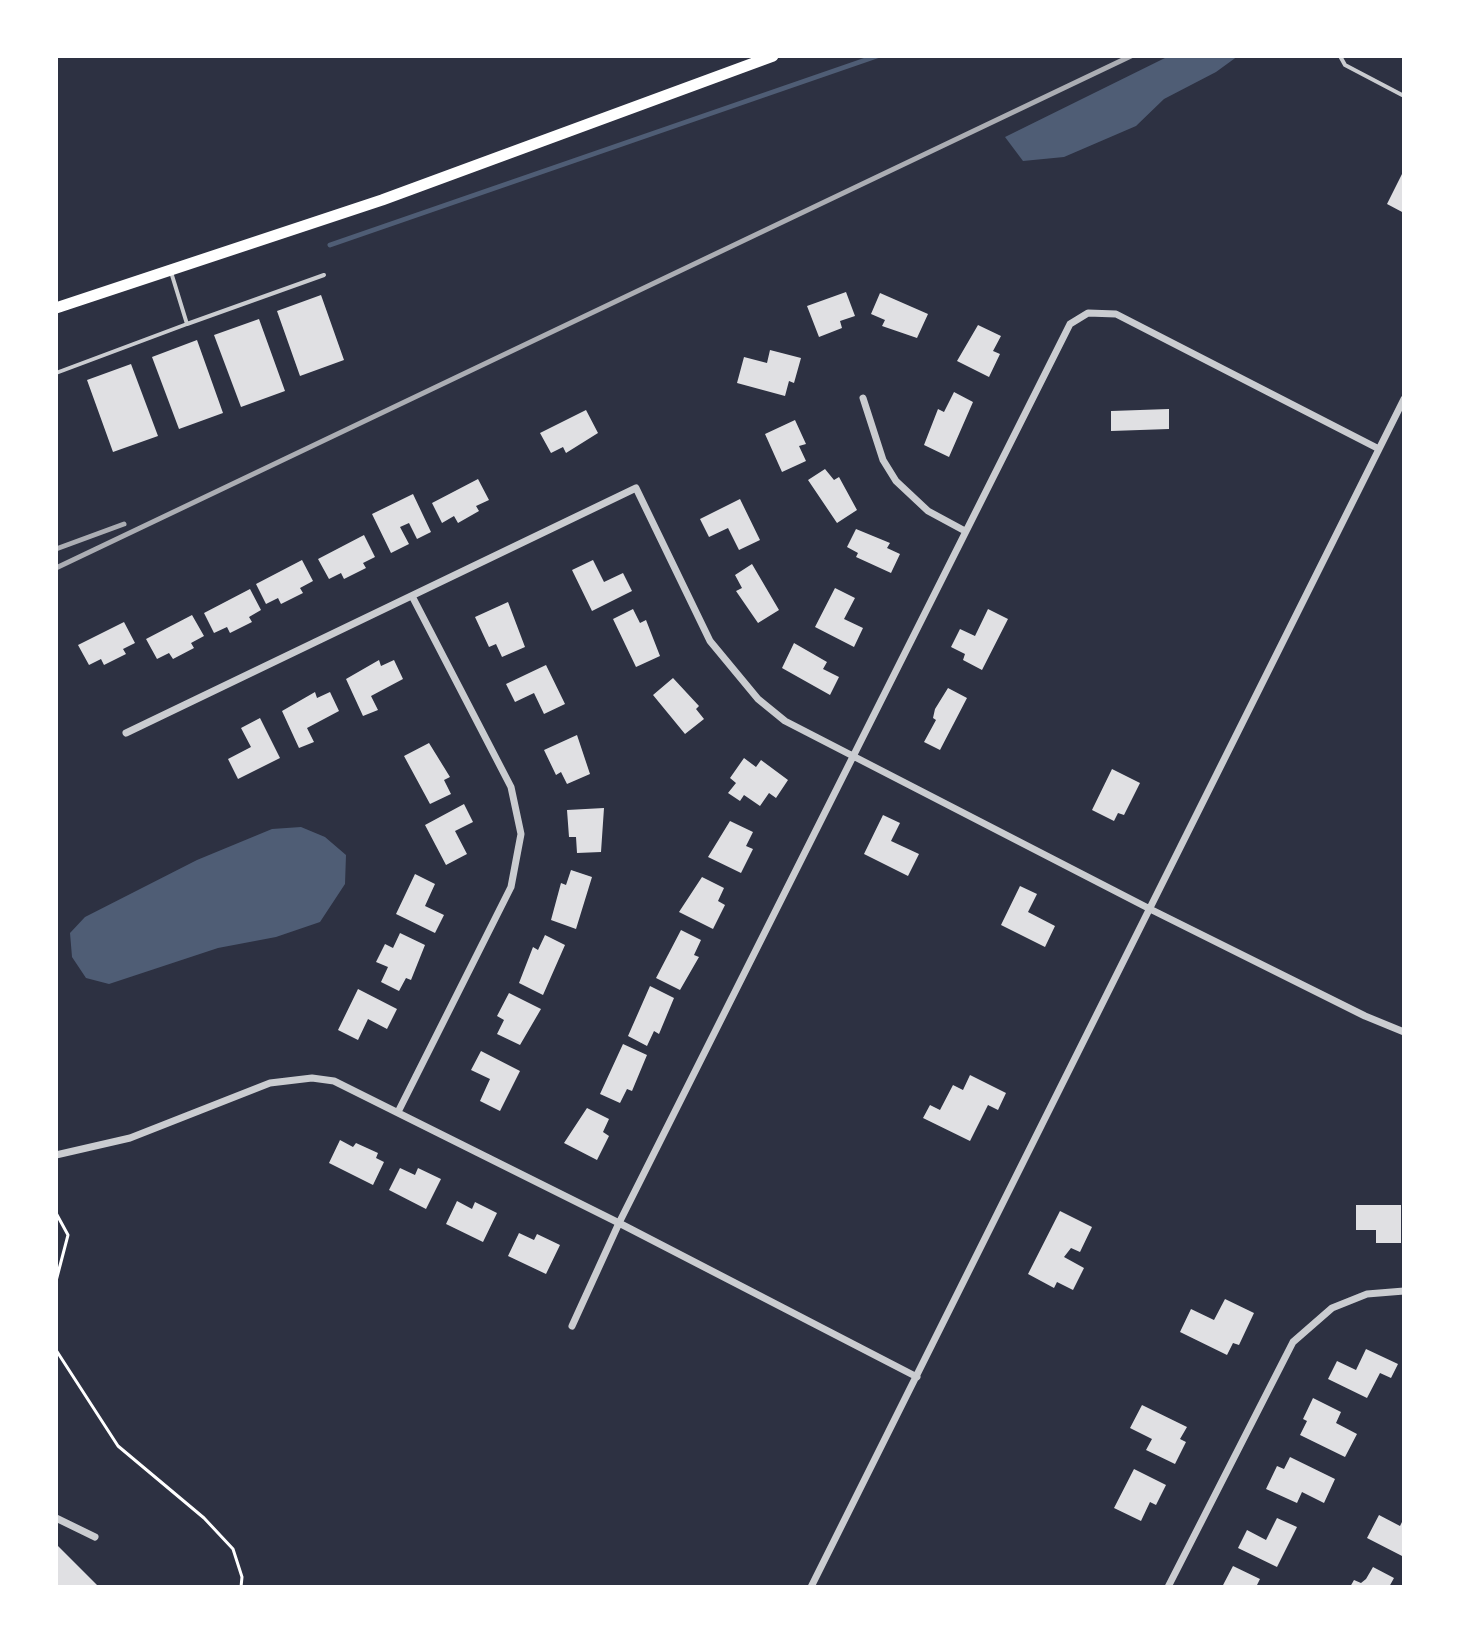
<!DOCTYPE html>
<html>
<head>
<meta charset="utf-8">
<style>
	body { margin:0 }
	#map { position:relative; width:1460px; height:1643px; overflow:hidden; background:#2d3142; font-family:Cabin,sans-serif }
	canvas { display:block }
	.frame { position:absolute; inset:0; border:58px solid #fff; pointer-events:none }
</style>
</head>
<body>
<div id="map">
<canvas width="1460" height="1643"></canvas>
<div class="frame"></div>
</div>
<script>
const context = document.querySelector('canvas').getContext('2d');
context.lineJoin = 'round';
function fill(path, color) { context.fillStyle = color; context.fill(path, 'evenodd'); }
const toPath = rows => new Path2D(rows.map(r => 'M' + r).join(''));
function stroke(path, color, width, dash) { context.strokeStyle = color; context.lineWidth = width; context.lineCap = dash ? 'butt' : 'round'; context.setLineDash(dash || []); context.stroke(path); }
fill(toPath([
	[1169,56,1238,56,1216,72,1164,99,1136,126,1064,157,1023,161,1005,137],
	[301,827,325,837,346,855,345,884,320,922,276,937,218,948,109,984,86,978,72,957,70,933,85,917,197,860,272,829]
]), '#4f5d75');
stroke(toPath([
	[330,245,877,56]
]), '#4f5d75', 5);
fill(toPath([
	[1404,170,1404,213,1387,204],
	[846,292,855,316,840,321,842,328,819,337,807,306],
	[880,293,928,314,917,338,882,326,885,320,871,314],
	[321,295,344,360,300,376,277,311],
	[259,319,285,391,241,407,214,335],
	[978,325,1001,336,993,351,1000,354,989,377,957,361],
	[197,340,223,413,179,429,152,357],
	[770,350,801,358,794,383,789,381,785,396,737,383,744,357,767,363],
	[131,364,158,436,113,452,87,380],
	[954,392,973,402,949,457,924,445,938,409,944,412],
	[1169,409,1169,429,1111,431,1111,411],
	[586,410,598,433,566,453,563,447,551,453,540,433],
	[795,420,806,444,799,446,806,461,782,472,765,434],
	[825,469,834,480,839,477,857,510,837,523,808,480],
	[478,479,489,500,476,506,479,511,458,523,454,516,442,523,432,503],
	[413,494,431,532,417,539,409,523,400,527,409,544,391,553,372,514],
	[740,499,760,540,739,550,728,528,709,537,700,519],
	[856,529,890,543,887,548,900,554,891,573,856,557,858,553,847,547],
	[364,535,375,557,363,563,366,568,344,579,341,573,329,579,318,559],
	[302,560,313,581,300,588,303,593,281,604,278,598,266,604,256,584],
	[593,560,604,582,623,573,632,591,592,611,572,570],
	[752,564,779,610,758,623,736,591,742,588,735,575],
	[835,588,855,598,844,619,863,628,854,647,815,627],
	[250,589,261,610,249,617,252,622,230,633,227,627,214,633,204,613],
	[508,602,525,647,502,657,496,644,489,647,475,617],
	[633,609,640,623,646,620,660,656,636,667,613,619],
	[988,609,1008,619,982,670,963,660,965,654,951,647,960,629,975,636],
	[192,615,204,636,191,643,194,648,173,659,169,653,157,659,146,639],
	[124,622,135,643,123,649,126,654,104,665,101,659,89,665,78,645],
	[794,643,827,662,823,669,839,677,830,695,782,668],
	[379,660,381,666,394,660,403,679,371,696,378,710,363,716,346,679],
	[546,665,565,704,544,714,534,693,515,702,506,684],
	[673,678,699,706,696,709,704,719,685,734,653,695],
	[948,688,967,698,940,750,924,742,936,720,933,718,935,709],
	[315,692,317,698,330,692,339,711,307,728,314,742,299,748,282,711],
	[260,718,280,758,238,779,228,759,251,747,241,728],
	[577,735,590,774,567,784,561,772,556,775,544,750],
	[429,743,450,777,444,780,451,794,430,804,404,756],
	[744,758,756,767,761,760,788,780,776,798,769,793,760,806,744,795,740,801,728,793,736,783,730,778],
	[1112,769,1140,783,1124,815,1118,813,1114,821,1092,810],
	[464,804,473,822,455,831,467,854,446,865,425,825],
	[604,808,601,852,577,853,576,837,569,837,567,810],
	[883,815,900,823,891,841,919,854,908,876,864,854],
	[730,821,753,832,746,846,753,849,741,873,708,857],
	[571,870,592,877,576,929,551,920,561,883,566,885],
	[415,874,435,884,425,906,444,915,435,933,396,914],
	[702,877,724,888,718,901,725,905,713,929,679,912],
	[1020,886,1037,894,1028,912,1055,926,1045,947,1001,925],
	[681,930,701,940,694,955,699,957,680,990,656,978],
	[400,933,425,945,411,980,406,978,399,991,381,982,388,967,376,962,385,944,393,948],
	[545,935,565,945,543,995,519,983,533,947,538,950],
	[650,986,674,998,659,1034,654,1031,647,1046,628,1036],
	[358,989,397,1009,387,1029,368,1019,358,1040,338,1030],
	[509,993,541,1009,520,1045,497,1034,504,1020,497,1016],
	[623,1044,647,1055,632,1091,627,1089,620,1103,600,1094],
	[481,1051,520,1071,500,1111,480,1101,490,1079,471,1070],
	[970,1075,1006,1093,998,1110,988,1105,970,1141,923,1118,930,1105,940,1110,953,1085,963,1090],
	[587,1108,609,1119,603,1132,609,1136,597,1160,564,1143],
	[340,1140,353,1147,356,1143,378,1153,376,1158,384,1162,373,1185,329,1163],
	[400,1168,415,1175,418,1168,441,1179,426,1209,389,1190],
	[457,1201,472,1209,475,1202,497,1213,483,1242,446,1224],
	[1356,1205,1401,1205,1401,1243,1376,1243,1376,1230,1356,1230],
	[1060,1211,1092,1227,1080,1252,1071,1248,1064,1257,1084,1268,1073,1290,1057,1282,1054,1288,1028,1274],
	[519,1233,534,1240,537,1234,560,1245,546,1274,508,1256],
	[1225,1299,1254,1313,1239,1345,1233,1343,1227,1355,1180,1332,1191,1309,1214,1320],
	[1366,1349,1398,1364,1391,1378,1380,1373,1367,1398,1328,1379,1337,1361,1356,1370],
	[1313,1398,1341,1412,1336,1423,1357,1434,1345,1457,1300,1435,1307,1421,1303,1419],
	[1142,1405,1187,1427,1180,1439,1186,1442,1175,1464,1146,1450,1152,1439,1130,1428],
	[1290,1457,1335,1479,1324,1503,1302,1492,1297,1503,1266,1489,1277,1466,1284,1469],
	[1134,1469,1166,1485,1156,1505,1150,1502,1141,1521,1114,1508],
	[1379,1515,1400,1526,1404,1518,1404,1557,1367,1538],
	[1277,1518,1297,1527,1277,1567,1238,1548,1247,1530,1266,1540],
	[56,1544,99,1587,56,1587],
	[1233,1566,1260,1579,1256,1587,1222,1587],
	[1373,1567,1394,1578,1389,1587,1350,1587,1354,1580,1361,1583,1366,1579]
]), '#e0e0e3');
stroke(toPath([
	[56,1213,68,1235,56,1281],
	[56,1350,118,1446,204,1518,233,1549,242,1577,241,1587]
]), '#fff', 3);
stroke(toPath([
	[1340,56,1345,65,1404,96],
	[171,272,187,324,324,275],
	[56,373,187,324]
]), '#caccd0', 4);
stroke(toPath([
	[863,398,883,460,896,481,928,511,965,531],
	[126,733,636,488,710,641,758,699,785,721,1150,909,1365,1016,1404,1032],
	[398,1112,511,887,521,834,511,787,412,596],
	[56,1155,130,1138,270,1083,312,1078,334,1081,619,1223,917,1377],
	[572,1326,619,1223,1070,324,1088,313,1116,314,1379,449],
	[56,1518,95,1537],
	[811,1587,1404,399],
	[1168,1587,1293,1342,1332,1308,1367,1294,1404,1291]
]), '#caccd0', 7);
stroke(toPath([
	[56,308,382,200,773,56]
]), '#fff', 11);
stroke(toPath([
	[56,549,124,524],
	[56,568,1131,56]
]), '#abadb3', 5);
</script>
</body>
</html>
